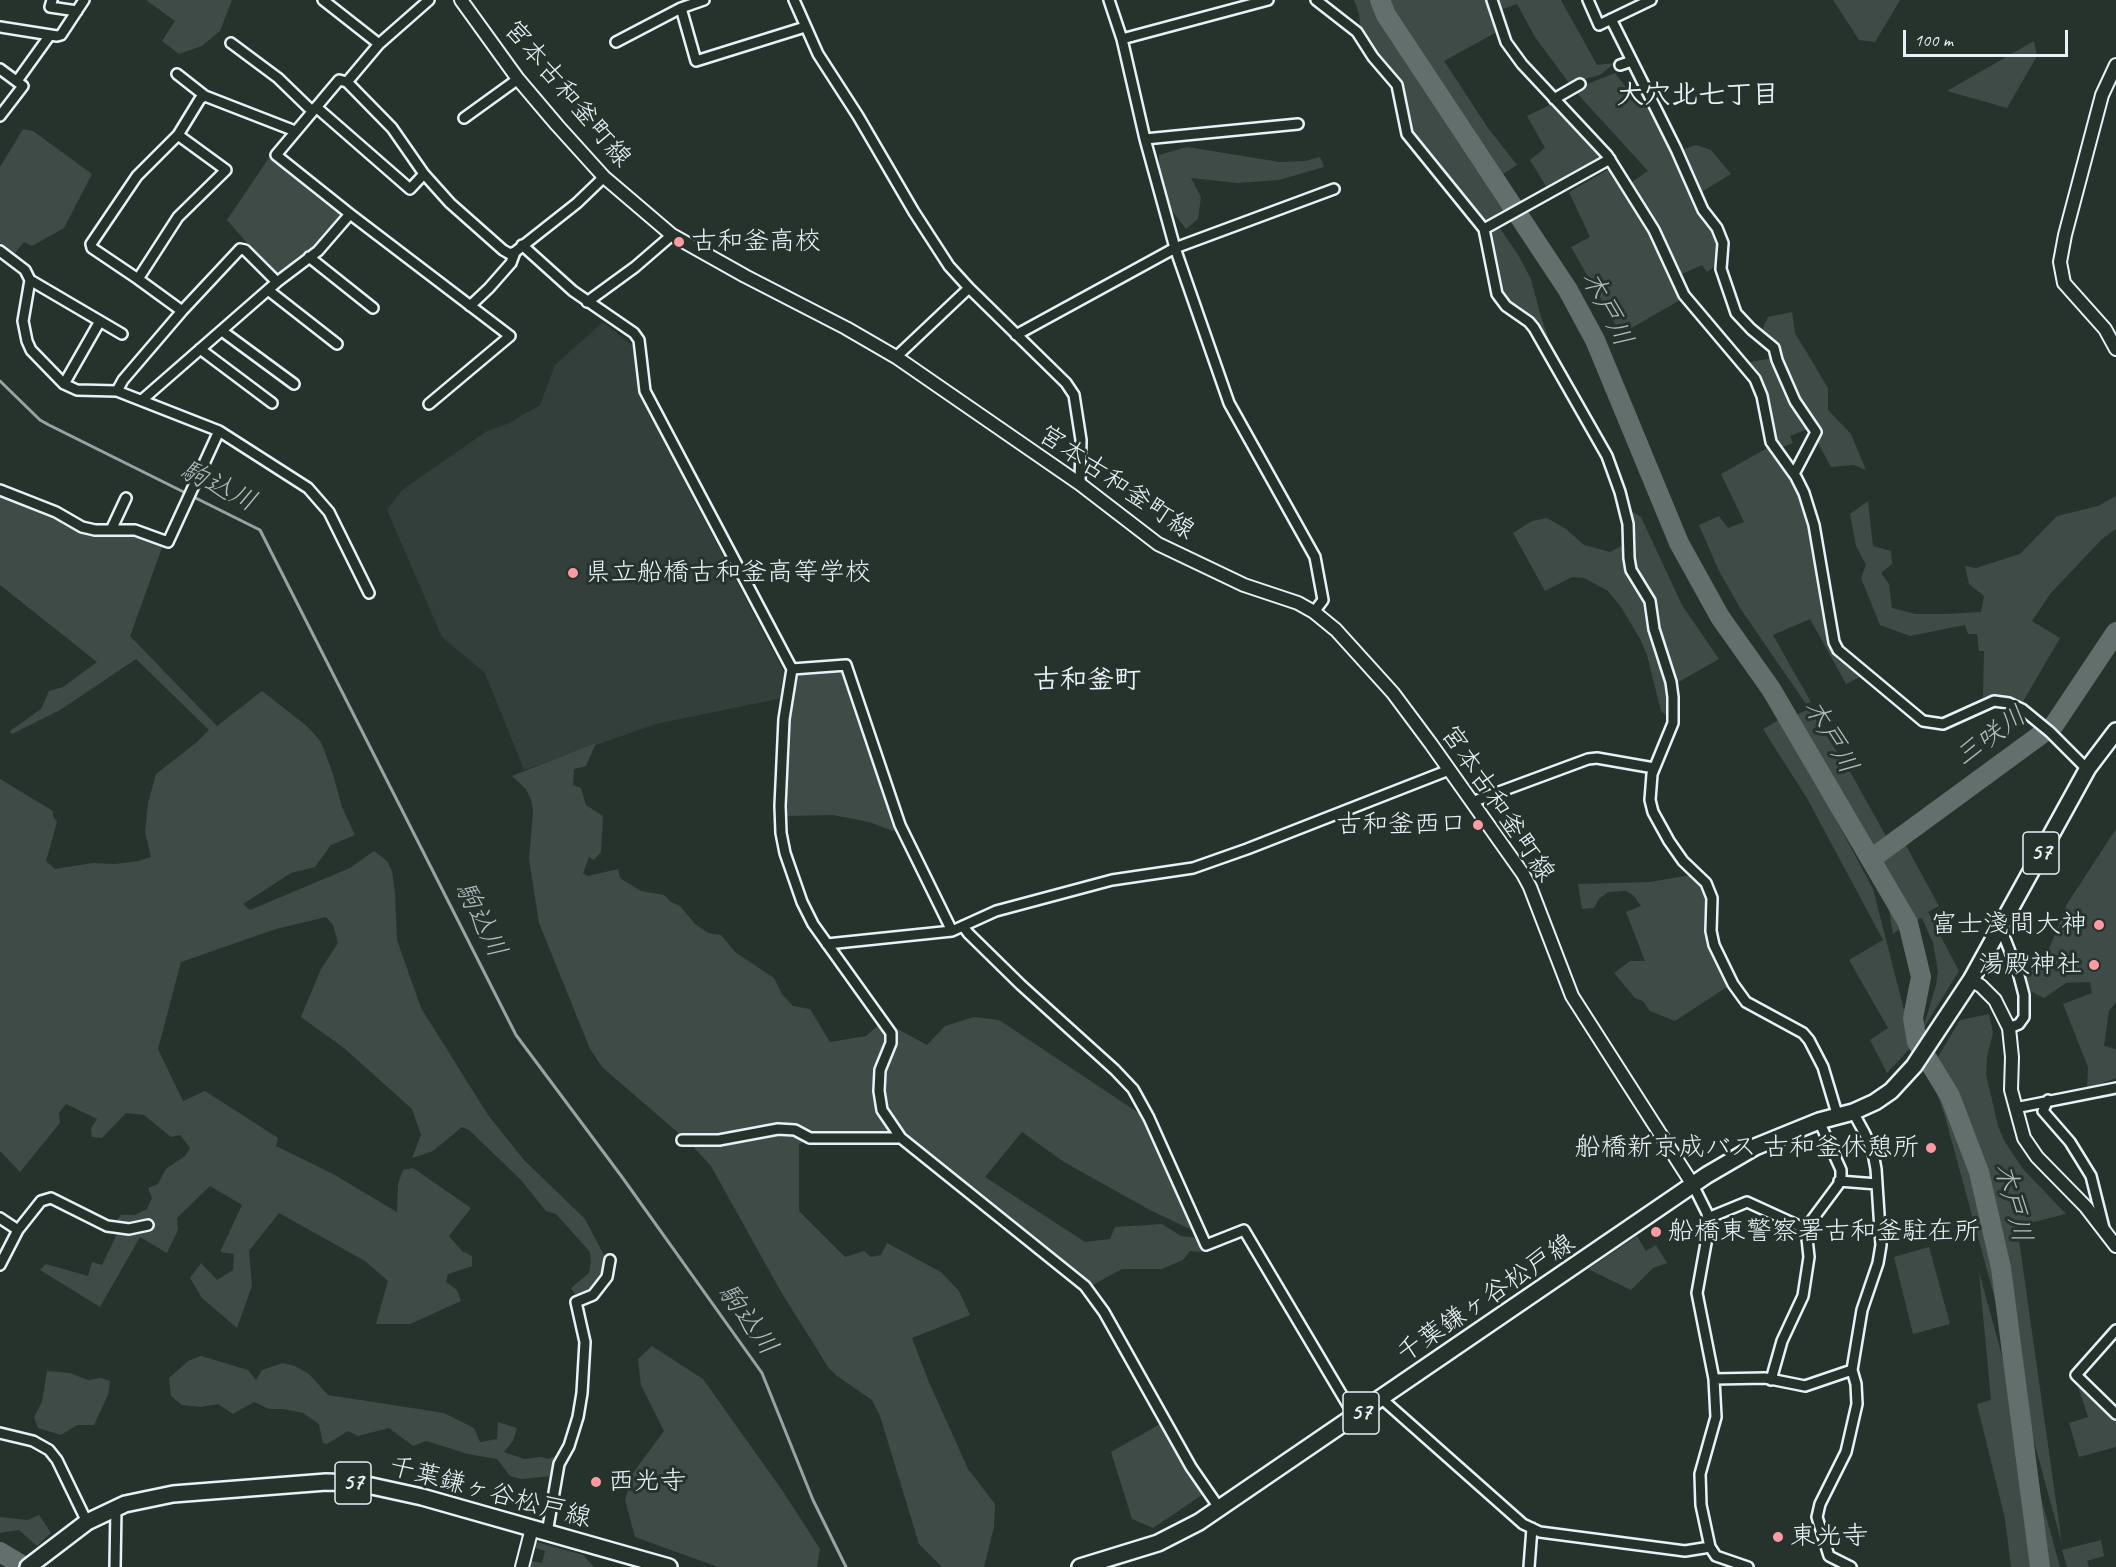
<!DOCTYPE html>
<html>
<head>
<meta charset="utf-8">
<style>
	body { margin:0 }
	#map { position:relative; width:2116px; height:1567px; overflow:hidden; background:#26332d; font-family:Caveat,sans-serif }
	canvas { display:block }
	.scale { position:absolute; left:1903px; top:30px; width:165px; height:27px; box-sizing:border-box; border:3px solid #e8f1f8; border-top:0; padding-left:8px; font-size:18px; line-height:21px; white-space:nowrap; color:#e8f1f8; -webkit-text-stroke:4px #26332d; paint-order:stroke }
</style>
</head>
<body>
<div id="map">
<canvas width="2116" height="1567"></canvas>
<div class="scale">100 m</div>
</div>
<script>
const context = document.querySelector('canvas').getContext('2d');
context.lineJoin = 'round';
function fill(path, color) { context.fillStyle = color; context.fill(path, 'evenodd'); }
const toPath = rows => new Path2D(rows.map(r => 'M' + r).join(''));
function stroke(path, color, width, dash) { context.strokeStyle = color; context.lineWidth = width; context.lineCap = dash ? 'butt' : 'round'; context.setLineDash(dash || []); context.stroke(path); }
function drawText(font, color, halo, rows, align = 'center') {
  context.font = font + ' Caveat,"Klee One",sans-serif'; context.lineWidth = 6; context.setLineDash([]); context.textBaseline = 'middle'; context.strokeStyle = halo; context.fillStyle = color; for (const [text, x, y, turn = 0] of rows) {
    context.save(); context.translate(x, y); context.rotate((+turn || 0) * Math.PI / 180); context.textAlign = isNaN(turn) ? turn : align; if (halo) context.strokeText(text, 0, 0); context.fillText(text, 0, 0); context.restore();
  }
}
fill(toPath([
	[603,322,639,351,639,395,786,676,782,698,656,724,524,770,485,673,442,637,387,510,402,490,487,431,507,424,540,405,555,365]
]), '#333f3a');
fill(toPath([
	[146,0,232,0,220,31,202,46,179,54,162,41,175,21],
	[1354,0,1377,0,1382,17,1511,209,1488,221,1482,221,1432,156,1416,139,1410,130,1402,93,1374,55,1366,40,1360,27,1359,14],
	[1383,0,1486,0,1493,15,1495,33,1444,61,1488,128,1517,165,1498,177,1388,13],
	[1495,0,1561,0,1597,65,1615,63,1600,75,1569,83,1535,37,1517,4,1500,10],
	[1833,0,1900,0,1875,42,1859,40],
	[2034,41,2037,56,2007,108,1947,91],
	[1615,73,1637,102,1652,107,1673,153,1696,145,1711,150,1731,174,1700,193,1720,244,1718,264,1707,272,1702,265,1682,274,1659,227,1632,182,1648,171,1575,91,1582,86],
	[1554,103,1604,156,1547,188,1530,160,1545,148,1527,116],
	[23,129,33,131,92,174,64,228,32,246,24,242,14,254,0,243,0,167],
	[1187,147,1280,162,1305,161,1320,157,1324,167,1279,180,1237,183,1191,178,1201,197,1198,219,1186,229,1172,211,1160,182,1159,155],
	[270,156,339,211,339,219,314,247,276,276,227,220],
	[1611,168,1652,232,1682,299,1621,334,1571,247,1590,237,1569,192],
	[1499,227,1517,253,1531,279,1541,317,1558,365,1501,292,1496,278,1491,232],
	[1792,312,1795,333,1828,388,1828,410,1851,434,1866,470,1854,465,1831,467,1817,441,1821,430,1803,411,1781,360,1780,347,1760,334,1768,317],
	[1774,358,1810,428,1790,436,1793,443,1780,448,1771,428,1759,379,1749,362],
	[1769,447,1800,497,1810,529,1832,649,1860,677,1846,684,1810,619,1773,635,1811,702,1806,704,1740,608,1718,569,1699,525,1719,516,1728,528,1744,522,1721,474],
	[0,493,55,514,71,524,135,532,163,545,130,636,217,726,262,691,308,727,321,742,332,771,342,807,355,835,331,845,315,867,291,873,243,904,250,910,350,868,374,851,387,861,392,871,395,893,397,940,421,1008,488,1115,524,1160,585,1219,607,1261,605,1276,590,1293,577,1298,571,1288,589,1273,591,1262,590,1252,556,1214,546,1211,521,1180,469,1130,462,1127,433,1151,412,1158,421,1135,412,1109,344,1048,301,1017,321,969,338,943,333,925,326,917,276,929,181,962,158,1049,183,1101,205,1091,278,1138,276,1146,333,1174,397,1212,398,1184,403,1170,413,1168,471,1208,449,1236,462,1251,472,1256,472,1266,448,1274,446,1282,457,1290,461,1301,410,1324,376,1324,388,1281,365,1261,279,1213,249,1251,252,1286,237,1328,202,1298,190,1278,201,1263,217,1280,233,1270,234,1254,220,1252,242,1205,210,1186,177,1218,178,1230,167,1253,140,1237,100,1307,40,1270,46,1264,88,1276,92,1262,102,1265,118,1232,112,1226,121,1215,135,1215,147,1209,152,1198,148,1188,158,1184,166,1169,185,1156,190,1148,180,1135,171,1137,144,1115,126,1113,102,1138,92,1137,91,1128,97,1119,66,1104,59,1113,60,1123,20,1172,0,1151,0,779,53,811,53,816,57,822,46,861,55,869,93,863,115,864,139,861,151,857,145,832,148,803,156,774,197,742,209,730,136,659,60,710,12,734,10,731,41,709,49,691,63,687,97,662,0,585],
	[2116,496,2116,529,2102,539,2050,594,2032,621,2060,638,2021,705,2002,696,1983,697,1984,651,1979,651,1977,634,1968,634,1965,625,1910,636,1880,625,1861,578,1866,565,1856,546,1850,514,1868,501,1873,546,1891,551,1892,564,1881,573,1889,584,1892,608,1915,614,1945,614,1981,612,1984,596,1969,584,1965,566,1976,568,2020,554,2057,516,2098,506],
	[1630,510,1641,517,1682,605,1719,659,1675,684,1659,628,1653,599,1632,557],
	[1547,518,1566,529,1584,545,1610,552,1625,544,1624,557,1627,569,1645,603,1667,683,1670,697,1669,718,1661,711,1647,655,1640,639,1621,607,1608,591,1584,578,1572,577,1545,591,1513,533,1532,521],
	[844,670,896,832,869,822,833,815,785,816,787,719,794,674],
	[1809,709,1852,775,1888,840,1867,855,1791,717],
	[1782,718,1873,889,1913,1045,1887,1073,1870,1040,1888,1028,1849,960,1883,940,1808,800,1763,729],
	[596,743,586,766,574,769,573,785,581,788,586,805,603,816,601,852,594,860,589,857,583,873,588,876,618,869,620,878,641,891,664,895,671,902,680,906,695,924,708,933,721,935,735,952,774,978,782,994,793,1006,810,1009,830,1042,866,1036,883,1021,927,1045,945,1026,974,1017,999,1020,1140,1114,1196,1232,1150,1210,1064,1162,1022,1132,985,1177,1085,1242,1110,1239,1115,1227,1162,1224,1181,1236,1199,1238,1210,1247,1202,1252,1190,1251,1183,1260,1162,1269,1122,1269,1091,1286,905,1136,808,1140,799,1144,799,1211,845,1257,864,1251,871,1257,881,1255,887,1243,941,1272,959,1291,970,1315,912,1338,928,1380,968,1469,995,1504,994,1527,984,1567,942,1567,919,1544,880,1416,872,1400,837,1376,828,1367,780,1290,711,1166,689,1142,602,1067,590,1049,539,923,529,859,533,811,531,800,526,789,512,776],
	[2116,829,2116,1002,2109,1011,2104,1046,2116,1049,2116,1078,2087,1089,2088,1067,2063,1004,2092,993,2090,982,2066,983,2044,998,2030,991,2025,970,2040,965,2049,949,2067,904],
	[1903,840,1939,906,1928,912,1959,971,1923,1029,1936,985,1938,971,1933,943,1922,918,1908,923,1893,934,1885,884,1870,863],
	[1690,875,1704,884,1711,900,1710,932,1730,985,1675,1021,1650,1011,1643,1001,1635,998,1614,973,1630,961,1645,961,1626,912,1641,906,1634,896,1626,891,1608,892,1599,899,1594,908,1582,909,1578,884,1650,882],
	[1989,1014,1993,1033,1987,1057,1986,1074,1998,1126,2005,1142,2023,1169,2066,1214,2017,1226,2062,1544,1944,1113,1929,1072,1960,1020],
	[1637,1236,1646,1251,1656,1245,1667,1263,1653,1268,1631,1290,1588,1269],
	[1929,1247,1950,1324,1913,1334,1894,1257],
	[1979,1272,2060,1567,2011,1567,2005,1519,1977,1404,1991,1400],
	[652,1346,703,1379,782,1490,820,1549,817,1567,718,1567,635,1537,625,1500,633,1473,664,1431,641,1385,638,1359],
	[201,1356,248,1370,256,1380,262,1370,283,1363,295,1366,309,1374,328,1395,444,1413,474,1428,480,1442,497,1439,498,1422,517,1428,513,1441,504,1452,524,1459,541,1457,548,1459,558,1455,552,1476,521,1479,510,1476,497,1459,468,1454,426,1441,413,1446,389,1428,358,1436,348,1431,327,1444,323,1443,319,1424,303,1413,283,1409,269,1409,254,1402,233,1414,218,1404,200,1407,182,1405,171,1396,169,1378,188,1361],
	[47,1371,70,1373,88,1380,101,1378,110,1381,108,1395,94,1425,77,1425,61,1435,38,1428,34,1417,42,1402],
	[2075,1377,2116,1421,2116,1447,2079,1457,2069,1423,2088,1417],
	[1162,1423,1202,1495,1153,1528,1132,1519,1111,1452],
	[39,1515,51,1533,37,1546,19,1530,0,1533,0,1517,28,1520],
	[2101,1540,2104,1556,2087,1561,2089,1567,2067,1567,2062,1550],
	[533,1541,583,1555,594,1567,526,1567,527,1560,542,1563,545,1551,532,1547]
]), '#3e4b47');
stroke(toPath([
	[0,381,40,420,49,425,260,530,516,1035,622,1177,762,1373,813,1500,846,1567]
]), '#98a3a5', 3);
stroke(toPath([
	[1380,0,1386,15,1568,290,1595,340,1679,543,1720,617,1771,689,1908,923,1921,977,1913,1018,1917,1042,1950,1096,1979,1172,2001,1268,2040,1567],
	[1871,859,2054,725,2116,632],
	[0,1552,25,1567]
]), '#636f6d', 20);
const minor = toPath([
	[52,0,50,7,77,11],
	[323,0,379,44],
	[794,0,818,54,858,116,914,212,949,266,969,288,1066,383,1074,395,1081,440,1080,484],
	[1109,0,1122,39,1145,139,1175,248,1229,403,1315,557,1323,600,1314,612],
	[1316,0,1357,32,1373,57,1397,85,1407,134,1484,229,1497,294,1506,306,1529,322,1534,328,1607,456,1620,492,1628,524,1629,558,1631,570,1650,601,1654,629,1671,682,1673,697,1673,723,1652,774,1650,800,1653,812,1669,841,1683,861,1706,883,1712,898,1711,931,1714,945,1733,984,1746,1002,1803,1033,1809,1040,1823,1067,1838,1117],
	[1492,0,1506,42,1522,64,1607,155,1654,230,1684,295,1755,379,1762,396,1771,442,1796,477,1804,493,1814,525,1834,642,1838,650,1923,721,1943,724,1994,701,2009,703,2022,709,2050,732,2083,765,2088,768],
	[1588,0,1599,25,1651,0],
	[681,8,696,61,805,27],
	[1611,19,1676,149,1703,210,1717,228,1723,243,1721,269,1736,313,1751,329,1774,348,1777,360,1795,401,1816,432,1794,474],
	[0,27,57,36,61,35,84,0],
	[1122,39,1268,0],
	[616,42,681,8,704,0],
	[231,43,278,78,312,111],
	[1620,65,1632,61],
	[0,69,23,86,0,116],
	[177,74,205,96],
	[17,81,50,35],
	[347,82,392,128,424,174,450,203,503,250,510,254,515,252,577,203,604,177],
	[1554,99,1580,84],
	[316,107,410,189,424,174],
	[464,118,518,79],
	[1145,139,1298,124],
	[1484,229,1610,159],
	[522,245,573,291,634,333,639,340,645,391,792,669,784,719,780,806,781,833,785,853,802,902,813,924,891,1033,891,1043,880,1070,879,1091,882,1110,901,1138,1085,1286,1104,1312,1191,1467,1220,1509],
	[0,251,25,270,30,280,23,321,27,341,31,350,64,384,77,390,117,391,219,431,308,488,329,512,369,593],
	[309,257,373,308],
	[138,279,178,217,226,170,178,135],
	[30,280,122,334],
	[268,290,337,344],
	[587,302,635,267,672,235],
	[470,306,489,288,511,263,515,252],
	[182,311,240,249,245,250,277,282],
	[222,331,294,384],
	[1016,335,1175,248,1334,189],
	[200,349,272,403],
	[896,357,969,288],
	[64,384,100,321],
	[117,391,123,380,182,311,138,279,92,248,91,244,137,176,178,135,200,99,205,96,295,131],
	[142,400,277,282,318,251,350,214],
	[429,404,510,336,350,214,276,155,339,80,347,82,379,44,429,0],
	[0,490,56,512,82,527,95,530,135,530,168,542,219,431],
	[111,530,126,498],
	[792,669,846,665,900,825,952,931],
	[1472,802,1588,759,1597,758,1654,768],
	[963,926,968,933,1021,985,1115,1070,1133,1089,1149,1118,1206,1245,1244,1230,1355,1417],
	[2000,926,2018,972,2024,995,2024,1017,2019,1024,2009,1028],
	[827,944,952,931,996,911,1112,880,1193,868,1247,849,1449,770],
	[2048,1100,2043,1111,2070,1142,2091,1176,2104,1228],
	[2015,1108,2116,1088],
	[682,1140,719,1140,778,1129,795,1130,810,1138,901,1138],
	[1839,1181,1877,1184],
	[1693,1185,1707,1213,1708,1220,1708,1232,1697,1293,1714,1379,1716,1417,1700,1474,1701,1505,1710,1547,1716,1556,1748,1567],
	[0,1218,18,1230,0,1265],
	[1708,1218,1747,1202,1806,1229,1809,1257,1803,1296,1782,1341,1771,1380],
	[1806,1228,1838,1185,1841,1178,1841,1170,1819,1121],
	[18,1230,41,1201,51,1198,107,1226,129,1229,148,1225],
	[2116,1330,2076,1375,2116,1414],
	[1714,1379,1765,1378,1805,1386,1852,1370],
	[1382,1399,1523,1524,1540,1532,1685,1551,1710,1547],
	[0,1433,33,1441,49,1450,57,1460,87,1522],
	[547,1533,559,1464,569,1446,578,1417,582,1393,585,1342,576,1302,593,1295,607,1277,610,1260],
	[115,1567,116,1507],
	[1529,1567,1532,1528],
	[1851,1567,1829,1556,1817,1517,1820,1504,1846,1452,1857,1404,1856,1384,1852,1370,1862,1310,1878,1263,1881,1245,1876,1169,1873,1153,1865,1134,1853,1112]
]);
const tertiary = toPath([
	[461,0,518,79,557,125,604,177,672,235,745,276,846,328,896,357,1080,484,1158,544,1244,585,1298,603,1314,612,1336,630,1393,693,1431,744,1523,874,1530,887,1572,996,1693,1185],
	[2116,65,2102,95,2065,235,2060,262,2064,283,2105,329,2116,349],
	[1971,980,1981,986,1995,1000,2009,1028,2012,1057,2011,1090,2024,1138,2037,1157,2086,1207,2116,1246],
	[522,1567,532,1528]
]);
const primary = toPath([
	[28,1567,87,1522,125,1504,173,1494,326,1482,358,1483,422,1497,669,1567],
	[1080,1567,1158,1543,1199,1522,1707,1175,1755,1147,1819,1121,1853,1112,1875,1102,1891,1091,1914,1066,1971,980,2088,768,2116,731]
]);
stroke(minor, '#e8f1f8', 14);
stroke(tertiary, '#e8f1f8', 16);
stroke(primary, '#e8f1f8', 20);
stroke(minor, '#26332d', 9);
stroke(tertiary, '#26332d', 12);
stroke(primary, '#26332d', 15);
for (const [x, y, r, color] of [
	[679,242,6,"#ff9aa2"],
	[573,573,6,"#ff9aa2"],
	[1478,825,6,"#ff9aa2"],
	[2099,925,6,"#ff9aa2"],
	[2094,965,6,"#ff9aa2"],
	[1931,1148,6,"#ff9aa2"],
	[1656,1232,6,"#ff9aa2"],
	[596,1482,6,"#ff9aa2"],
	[1778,1537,6,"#ff9aa2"]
]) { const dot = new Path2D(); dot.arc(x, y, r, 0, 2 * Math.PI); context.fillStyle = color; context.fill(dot); stroke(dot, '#26332d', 2); }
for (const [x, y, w] of [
	[2041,853,36],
	[1361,1413,36],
	[353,1483,36]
]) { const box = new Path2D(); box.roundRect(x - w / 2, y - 21, w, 42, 4.5); context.fillStyle = '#26332d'; context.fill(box); stroke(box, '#e8f1f8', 1.5); }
drawText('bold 24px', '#e8f1f8', null, [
	["57",2041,853],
	["57",1361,1413],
	["57",353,1483]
]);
drawText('26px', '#e8f1f8', '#26332d', [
	["宮本古和釜町線",567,94,50],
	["宮本古和釜町線",1116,483,34],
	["宮本古和釜町線",1497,804,56],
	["千葉鎌ヶ谷松戸線",1486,1299,-34],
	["千葉鎌ヶ谷松戸線",490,1493,15]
]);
drawText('26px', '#e8f1f8', '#26332d', [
	["古和釜高校",691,242],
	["県立船橋古和釜高等学校",585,573],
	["古和釜西口",1466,825,"right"],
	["富士淺間大神",2087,925,"right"],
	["湯殿神社",2082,965,"right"],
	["船橋新京成バス 古和釜休憩所",1919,1148,"right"],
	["船橋東警察署古和釜駐在所",1668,1232],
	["西光寺",608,1482],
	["東光寺",1790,1537]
], 'left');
drawText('bold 27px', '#e8f1f8', '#26332d', [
	["大穴北七丁目",1698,96],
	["古和釜町",1087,681]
]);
drawText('italic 27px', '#b3bdc0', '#26332d', [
	["木戸川",1606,309,63],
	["駒込川",218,487,26],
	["木戸川",1830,737,60],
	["三咲川",1991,737,-36],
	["駒込川",480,920,63],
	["木戸川",2012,1203,76],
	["駒込川",747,1320,54]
]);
</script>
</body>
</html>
